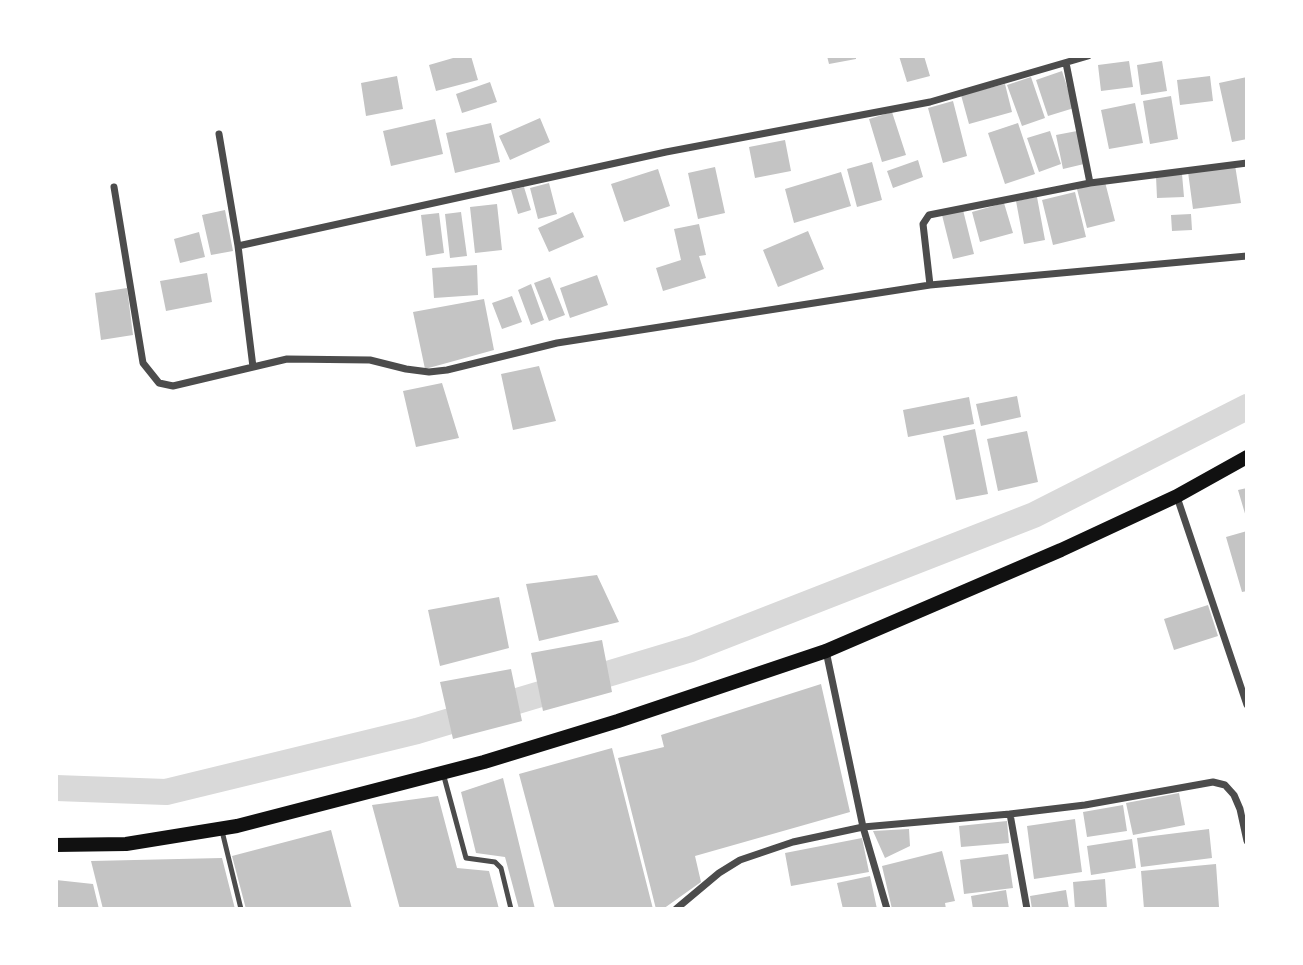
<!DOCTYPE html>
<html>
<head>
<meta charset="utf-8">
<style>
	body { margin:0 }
	#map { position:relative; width:1303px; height:965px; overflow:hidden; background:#fff; font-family:"PT Sans Narrow",sans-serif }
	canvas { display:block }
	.frame { position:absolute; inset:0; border:58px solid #fff; pointer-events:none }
</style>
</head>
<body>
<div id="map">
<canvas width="1303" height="965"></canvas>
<div class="frame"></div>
</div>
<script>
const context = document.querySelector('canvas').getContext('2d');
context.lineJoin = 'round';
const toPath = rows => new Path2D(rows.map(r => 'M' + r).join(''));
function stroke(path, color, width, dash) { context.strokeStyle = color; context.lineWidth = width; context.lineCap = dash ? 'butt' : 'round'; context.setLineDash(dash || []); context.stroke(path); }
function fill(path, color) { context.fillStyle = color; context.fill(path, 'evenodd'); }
stroke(toPath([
	[56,788,166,792,417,731,691,649,1034,515,1247,407]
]), '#d9d9d9', 26);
fill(toPath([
	[460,56,471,56,478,80,436,91,429,65],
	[827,56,856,56,856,59,829,64],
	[899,56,924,56,930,76,907,82],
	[1129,61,1133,87,1101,91,1098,65],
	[1162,61,1167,91,1141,95,1137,65],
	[1062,71,1074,108,1048,116,1036,80],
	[397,76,403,109,366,116,361,83],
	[1210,76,1213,101,1180,105,1177,80],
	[1031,77,1045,118,1022,126,1007,85],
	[1247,77,1247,139,1232,142,1219,83],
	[490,82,497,102,462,113,456,94],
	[1005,84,1012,112,969,124,961,95],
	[1171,96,1178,139,1150,144,1143,101],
	[953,101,967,156,943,163,928,108],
	[1135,103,1143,143,1109,149,1101,110],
	[892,112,906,155,882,162,869,119],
	[540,118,550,142,510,160,499,136],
	[435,119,443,154,391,166,383,131],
	[491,123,500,162,455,173,446,133],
	[1018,123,1035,174,1005,184,988,133],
	[1050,131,1061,164,1039,172,1027,138],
	[1077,131,1084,164,1063,169,1056,135],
	[785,140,791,171,755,178,749,147],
	[918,160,923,177,893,188,887,171],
	[872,162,882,200,857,207,847,169],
	[1235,165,1241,203,1193,209,1188,172],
	[715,167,725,213,698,219,688,173],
	[658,169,670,206,624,222,611,184],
	[841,172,851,206,794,223,785,189],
	[1182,174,1184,197,1157,198,1156,176],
	[1105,182,1115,221,1087,228,1077,189],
	[549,183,557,214,538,219,530,188],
	[524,187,531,210,518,214,511,190],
	[1075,192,1086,237,1053,245,1042,200],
	[1037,197,1045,240,1024,244,1016,201],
	[1004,203,1013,233,980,242,972,212],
	[497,204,502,250,475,253,470,207],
	[225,210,233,251,211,255,202,215],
	[963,210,974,254,953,259,942,215],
	[461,212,467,256,450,258,445,214],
	[573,212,584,237,549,252,538,228],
	[439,213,444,253,426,256,421,215],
	[1191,214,1192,230,1172,231,1171,215],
	[699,224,706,255,699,256,706,278,663,291,656,268,681,260,674,229],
	[808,231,824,269,778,287,763,250],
	[199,232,205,257,180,263,174,239],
	[477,265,478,295,434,298,432,268],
	[207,273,212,302,166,311,160,281],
	[597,275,608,305,570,318,560,288],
	[550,277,565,315,549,321,534,283],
	[531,284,544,320,531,325,518,290],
	[127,288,133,335,101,340,95,293],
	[512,296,522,322,502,329,492,303],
	[484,299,494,350,425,369,413,312],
	[539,366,556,421,513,430,501,374],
	[442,383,459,438,416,447,403,391],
	[1017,396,1021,417,981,426,976,404],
	[969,397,974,424,908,437,903,410],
	[975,429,988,494,956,500,943,436],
	[1027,431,1038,482,998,491,987,439],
	[1247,488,1247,517,1246,517,1238,490],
	[1247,531,1247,591,1242,592,1226,537],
	[597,575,619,622,539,641,526,584],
	[499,597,509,648,440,666,428,610],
	[1208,605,1218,636,1174,650,1164,619],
	[602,640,612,692,543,711,531,653],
	[511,669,522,721,453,739,440,682],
	[821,684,850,812,695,856,701,882,663,909,656,909,618,758,664,747,661,735],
	[612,748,653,909,555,909,519,774],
	[503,778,535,909,519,909,505,857,476,853,461,792],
	[1179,793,1185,825,1133,835,1126,803],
	[438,796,457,868,489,871,499,909,400,909,372,805],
	[1123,805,1127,831,1087,837,1083,812],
	[1075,819,1082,872,1034,879,1027,826],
	[1007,821,1009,843,961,847,959,826],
	[909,829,910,846,885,858,873,831],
	[1209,829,1212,858,1141,867,1137,838],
	[331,830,352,909,246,909,232,856],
	[862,838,869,872,791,886,785,853],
	[1132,839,1136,868,1091,875,1087,846],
	[942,851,955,901,945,903,946,909,892,909,882,866],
	[1008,854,1013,888,964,894,960,860],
	[222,858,235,909,103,909,91,861],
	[1216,864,1219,907,1144,909,1141,871],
	[870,876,877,909,843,909,837,883],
	[1105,879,1107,909,1075,909,1073,882],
	[56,880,93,884,99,909,56,909],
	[1006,890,1009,909,973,909,971,896],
	[1066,890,1069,909,1032,909,1030,896]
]), '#c4c4c4');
stroke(toPath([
	[443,773,466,858,495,862,501,868,511,909],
	[222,831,241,909]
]), '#4c4c4c', 5);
stroke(toPath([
	[1066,63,1090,183,1247,163],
	[219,134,238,246],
	[114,187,143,363,159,383,173,386,287,359,370,360,406,369,429,372,447,370,557,343,930,285,1247,256],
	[930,285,923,224,929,215,1090,183],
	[253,367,238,246,666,152,930,102,1088,56],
	[1177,497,1247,705],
	[826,651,863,827,887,909],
	[1010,814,1027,909],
	[676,909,719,873,740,860,793,842,863,827,1010,814,1085,805,1213,782,1225,785,1234,795,1240,809,1247,841]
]), '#4c4c4c', 7);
stroke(toPath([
	[56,845,126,844,237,826,484,762,618,721,826,651,1061,550,1177,496,1247,457]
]), '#111', 14);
</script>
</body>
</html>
